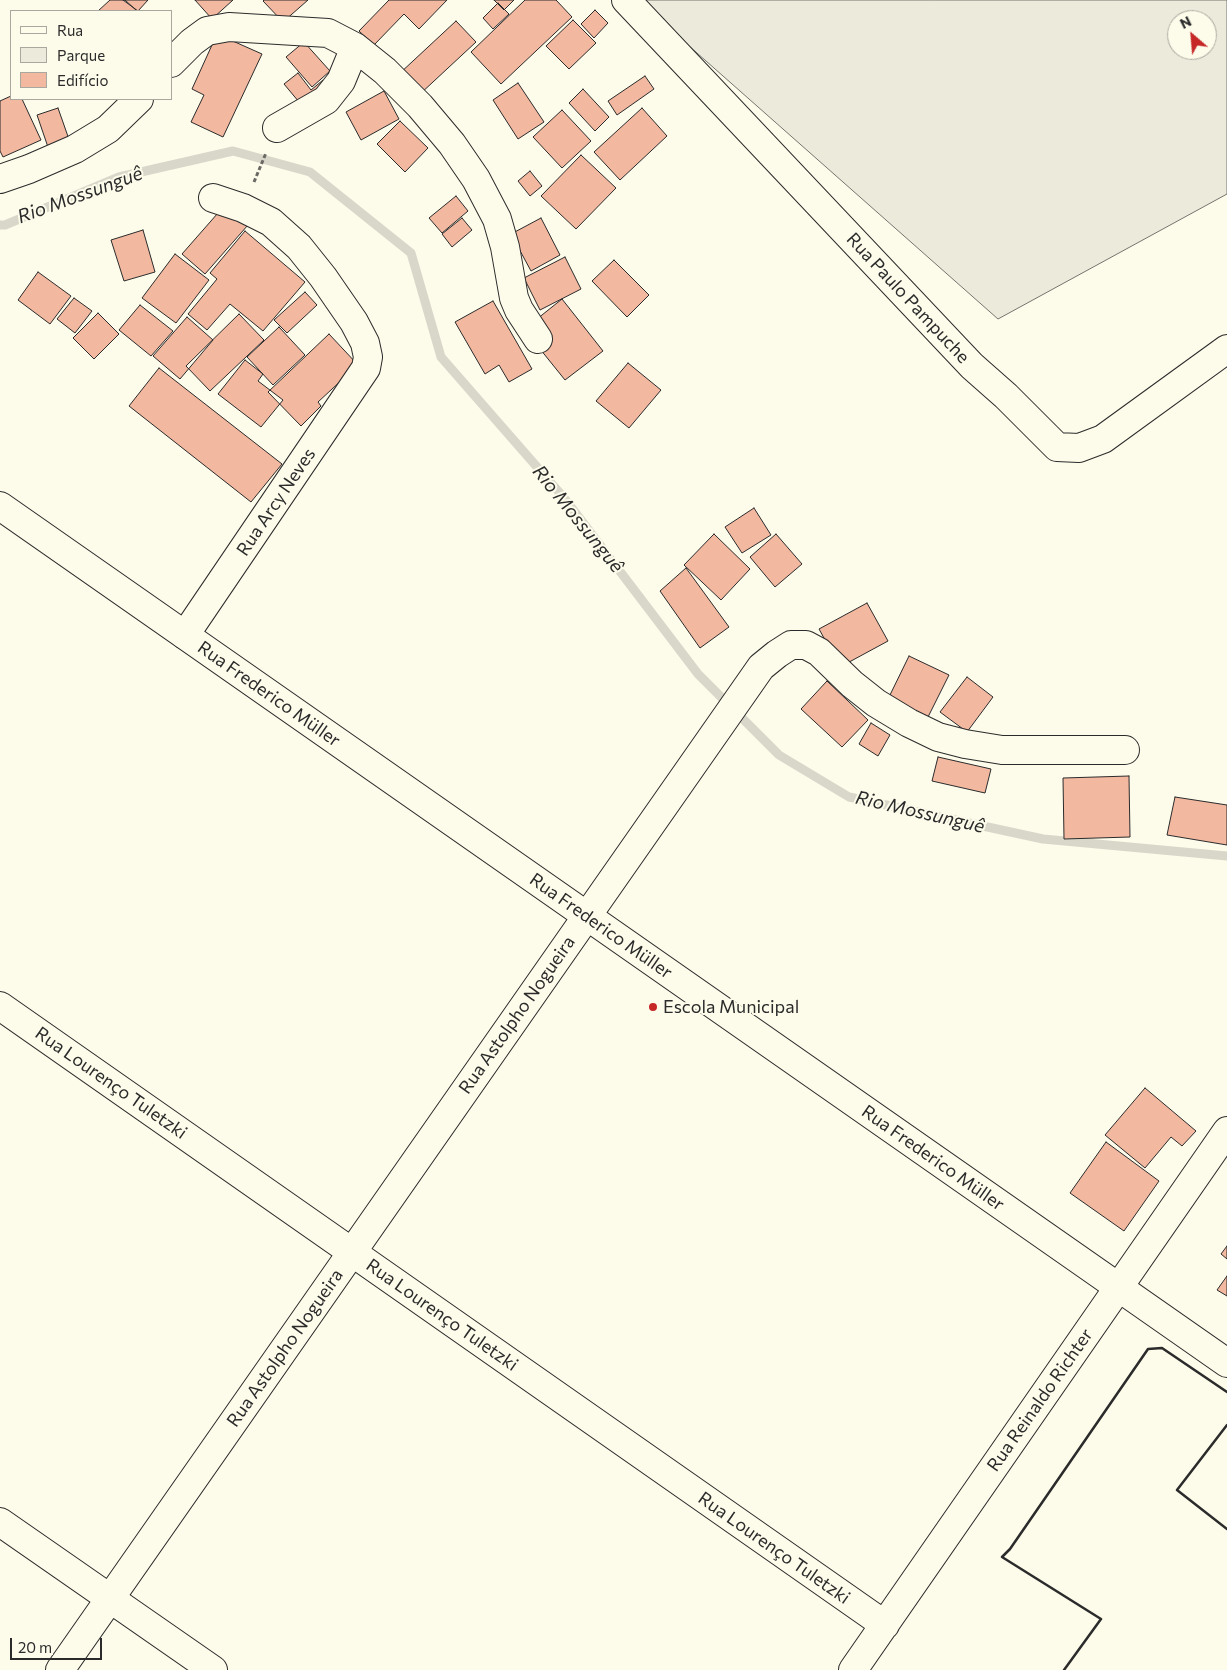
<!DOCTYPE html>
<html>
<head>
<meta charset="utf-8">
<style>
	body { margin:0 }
	#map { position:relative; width:1227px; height:1670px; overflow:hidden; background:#fdfbea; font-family:Commissioner,sans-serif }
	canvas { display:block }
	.legend { position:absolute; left:10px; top:10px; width:162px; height:90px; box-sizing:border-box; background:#fdfbea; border:1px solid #a9a89e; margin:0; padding:6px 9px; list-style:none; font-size:15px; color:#2b2b2b }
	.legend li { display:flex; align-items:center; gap:10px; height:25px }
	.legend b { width:25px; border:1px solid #a9a89e }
	.north { position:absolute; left:1167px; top:10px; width:50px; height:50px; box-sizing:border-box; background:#fdfbea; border:1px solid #a9a89e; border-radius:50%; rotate:333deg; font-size:14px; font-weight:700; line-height:20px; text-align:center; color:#2b2b2b }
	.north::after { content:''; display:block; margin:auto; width:18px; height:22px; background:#c62828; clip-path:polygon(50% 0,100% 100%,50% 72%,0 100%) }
	.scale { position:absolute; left:10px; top:1638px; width:92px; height:22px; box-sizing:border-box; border:2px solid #2b2b2b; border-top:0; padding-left:6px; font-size:15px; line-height:18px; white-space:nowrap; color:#2b2b2b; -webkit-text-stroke:4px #fdfbea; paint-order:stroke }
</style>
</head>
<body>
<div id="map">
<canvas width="1227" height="1670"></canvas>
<ul class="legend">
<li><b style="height:6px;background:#fdfbea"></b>Rua</li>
<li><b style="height:14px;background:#ecebdb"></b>Parque</li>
<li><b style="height:14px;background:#f2b8a0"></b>Edifício</li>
</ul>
<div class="north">N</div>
<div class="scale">20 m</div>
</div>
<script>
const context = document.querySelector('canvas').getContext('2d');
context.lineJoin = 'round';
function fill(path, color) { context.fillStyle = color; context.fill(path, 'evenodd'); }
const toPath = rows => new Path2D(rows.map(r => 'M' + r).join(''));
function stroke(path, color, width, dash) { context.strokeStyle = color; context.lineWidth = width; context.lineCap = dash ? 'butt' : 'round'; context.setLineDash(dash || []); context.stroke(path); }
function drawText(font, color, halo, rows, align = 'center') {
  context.font = font + ' Commissioner,sans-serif'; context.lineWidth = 4; context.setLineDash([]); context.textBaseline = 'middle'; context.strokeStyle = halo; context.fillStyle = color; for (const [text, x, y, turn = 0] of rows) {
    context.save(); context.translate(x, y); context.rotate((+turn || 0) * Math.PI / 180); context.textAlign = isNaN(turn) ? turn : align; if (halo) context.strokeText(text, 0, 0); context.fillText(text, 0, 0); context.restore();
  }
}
const green = toPath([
	[637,0,1227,0,1227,194,998,319,637,0],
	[1177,20,1207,20,1207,50,1177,50,1177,20]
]);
fill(green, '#ecebdb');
stroke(green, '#74746e', 1);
stroke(toPath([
	[0,225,5,225,119,177,233,151,310,172,411,253,441,357,565,499,698,674,779,755,849,797,1043,839,1227,856]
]), '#d8d7c9', 9);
const building = toPath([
	[110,0,125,0,137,11,98,11,110,0],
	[123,0,148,0,138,11,123,0],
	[195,0,233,0,212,19,195,0],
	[264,0,308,0,283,22,263,1,264,0],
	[389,0,447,0,419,29,404,14,374,45,359,31,389,0],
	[494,0,514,0,504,10,494,0],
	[525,0,556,0,572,17,501,84,471,52,525,0],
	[498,3,509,14,493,29,483,18,498,3],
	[595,10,608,23,594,38,581,24,595,10],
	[573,20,596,43,569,69,546,46,573,20],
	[456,21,476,42,419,95,399,74,456,21],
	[217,34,262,54,223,137,191,122,204,95,192,89,217,34],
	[304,42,330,71,312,87,286,57,304,42],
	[298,73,311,90,323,80,330,88,304,108,284,84,298,73],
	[645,76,654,89,617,115,608,101,645,76],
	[518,83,544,122,518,139,493,100,518,83],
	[583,89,609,117,595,131,569,103,583,89],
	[384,91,399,119,361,140,346,112,384,91],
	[11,96,11,99,22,99,41,140,3,157,0,151,0,101,11,96],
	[58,108,71,145,50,153,37,115,58,108],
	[642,108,667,136,620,180,594,152,642,108],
	[562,110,591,141,562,168,533,137,562,110],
	[400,121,428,148,405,172,377,144,400,121],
	[581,155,616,188,576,229,541,196,581,155],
	[530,171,542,186,530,196,518,181,530,171],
	[456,196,468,211,442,233,429,218,456,196],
	[225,205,248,225,205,274,182,254,225,205],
	[462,218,472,230,452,247,442,234,462,218],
	[541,218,560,255,531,271,511,234,541,218],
	[143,230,155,272,124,281,111,240,143,230],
	[245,231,305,282,263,331,230,304,207,330,188,314,217,279,210,273,245,231],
	[175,254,209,280,176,323,142,298,175,254],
	[565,257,581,289,540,310,524,278,565,257],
	[614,260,649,295,627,317,592,281,614,260],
	[38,272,71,296,50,324,18,300,38,272],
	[305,292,317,305,287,333,274,320,305,292],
	[74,298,92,311,75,333,57,319,74,298],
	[562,299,603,351,565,380,536,344,537,319,562,299],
	[493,301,532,369,509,382,499,365,485,374,455,322,493,301],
	[140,305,173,331,151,356,119,330,140,305],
	[98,313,119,334,94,359,73,338,98,313],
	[239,314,264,340,210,391,186,366,239,314],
	[187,317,213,340,180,379,153,356,187,317],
	[279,327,305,355,273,385,247,357,279,327],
	[329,334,358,365,318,402,321,406,301,426,268,392,329,334],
	[245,360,263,374,258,381,283,400,261,427,218,394,245,360],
	[628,363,661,390,629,428,596,401,628,363],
	[159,368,282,464,251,502,129,406,159,368],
	[754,508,771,535,742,553,725,527,754,508],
	[714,534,750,569,721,600,684,565,714,534],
	[776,534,802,564,775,587,750,557,776,534],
	[686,568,729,627,700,648,660,591,686,568],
	[867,603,888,641,840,667,819,629,867,603],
	[909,656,949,675,928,717,889,697,909,656],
	[967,677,993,697,967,732,940,712,967,677],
	[827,681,868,720,842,747,801,709,827,681],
	[871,723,890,735,878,756,859,744,871,723],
	[938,757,991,769,985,793,932,781,938,757],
	[1129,776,1130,837,1064,839,1063,778,1129,776],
	[1175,797,1227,805,1227,845,1167,835,1175,797],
	[1145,1088,1196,1131,1182,1146,1171,1137,1145,1168,1105,1135,1145,1088],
	[1106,1142,1159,1181,1124,1231,1070,1193,1106,1142],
	[1227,1246,1227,1259,1221,1254,1227,1246],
	[1227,1276,1227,1296,1217,1290,1227,1276]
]);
fill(building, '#f2b8a0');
stroke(building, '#2b2b2b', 1);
const street = toPath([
	[626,0,972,366,1006,396,1057,447,1079,448,1103,439,1227,349],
	[171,63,192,42,207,31,229,27,328,33,355,47,385,71,420,106,452,144,476,179,497,219,505,247,514,298,519,310,538,339],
	[277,128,326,100,341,81,355,47],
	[0,179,29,169,75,149,108,129,139,99],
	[185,635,366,368,368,357,365,343,354,322,323,277,299,247,271,222,243,208,213,198],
	[0,1006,885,1625],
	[0,1522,213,1670],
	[60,1670,761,667,777,654,791,645,806,645,819,652,852,684,876,703,909,723,938,737,965,744,1002,750,1125,750],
	[853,1670,1227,1131]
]);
const secondary = toPath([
	[0,506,1227,1363]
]);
stroke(street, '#2b2b2b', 30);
stroke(secondary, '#2b2b2b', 30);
stroke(toPath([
	[254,182,266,153]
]), '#6a6964', 3, [4, 2.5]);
stroke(street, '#fdfbea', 28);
stroke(secondary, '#fdfbea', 28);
stroke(toPath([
	[1227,1425,1177,1490,1227,1529],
	[1064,1670,1101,1619,1002,1557,1010,1549,1148,1349,1162,1348,1227,1392]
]), '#2b2b2b', 2.5);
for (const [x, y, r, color] of [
	[653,1007,5,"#c62828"]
]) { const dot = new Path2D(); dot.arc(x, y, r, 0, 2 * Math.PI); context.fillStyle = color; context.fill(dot); stroke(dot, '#fdfbea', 2); }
drawText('18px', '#2b2b2b', '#fdfbea', [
	["Rua Paulo Pampuche",908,298,47],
	["Rua Arcy Neves",276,502,-56],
	["Rua Frederico Müller",269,694,35],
	["Rua Frederico Müller",601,926,35],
	["Rua Astolpho Nogueira",517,1015,-55],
	["Rua Lourenço Tuletzki",111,1083,35],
	["Rua Frederico Müller",933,1158,35],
	["Rua Lourenço Tuletzki",442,1315,35],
	["Rua Astolpho Nogueira",285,1348,-55],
	["Rua Reinaldo Richter",1040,1400,-55],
	["Rua Lourenço Tuletzki",774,1548,35]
]);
drawText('18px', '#2b2b2b', '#fdfbea', [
	["Escola Municipal",663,1007]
], 'left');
drawText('italic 19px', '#2b2b2b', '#fdfbea', [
	["Rio Mossunguê",80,195,-20],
	["Rio Mossunguê",578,519,51],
	["Rio Mossunguê",920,812,13]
]);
</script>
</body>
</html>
